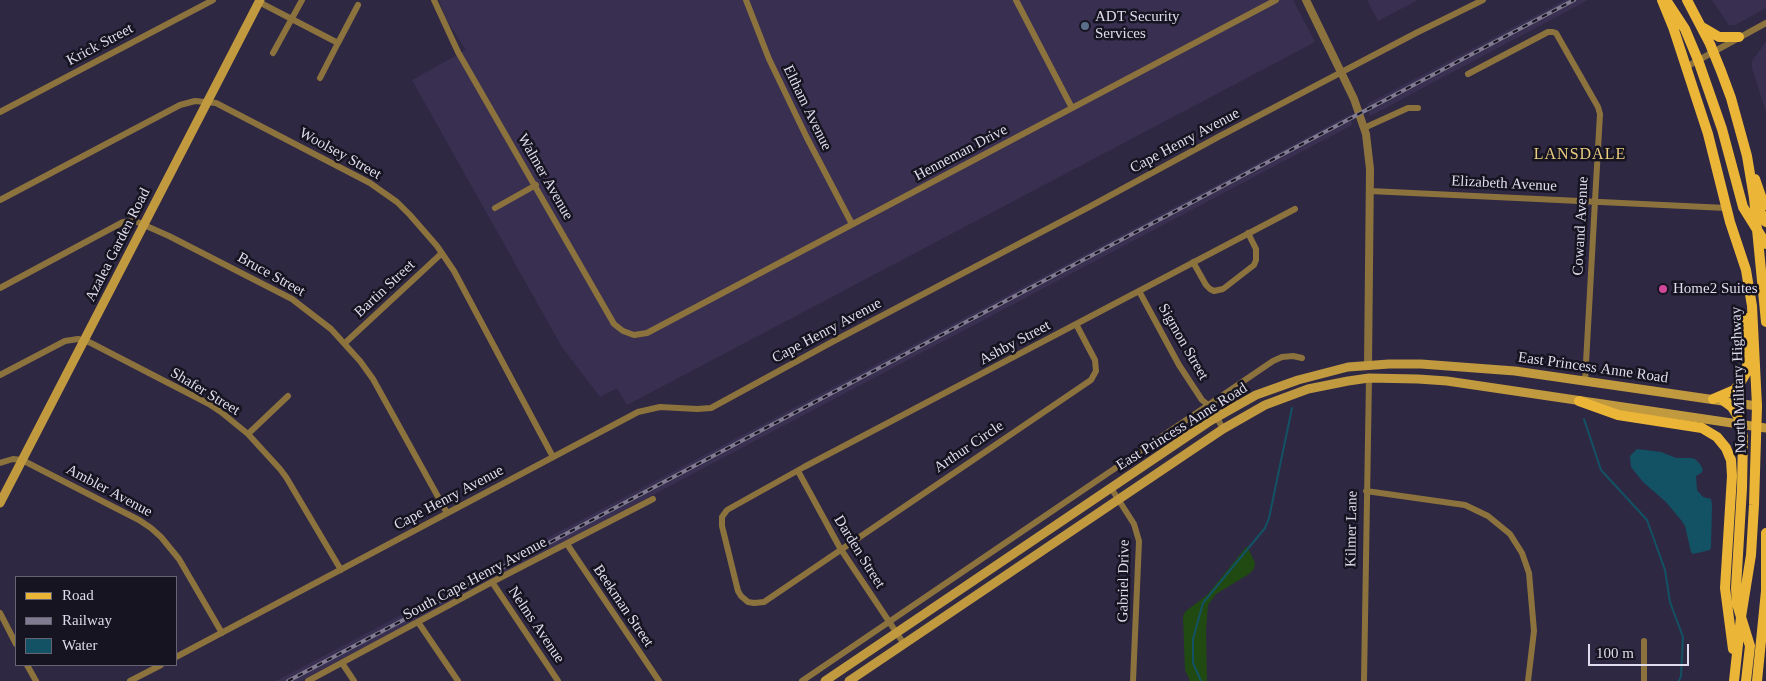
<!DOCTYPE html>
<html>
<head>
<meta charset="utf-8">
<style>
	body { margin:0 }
	#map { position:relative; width:1766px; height:681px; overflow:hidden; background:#2f2843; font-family:Georgia,serif }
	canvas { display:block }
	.legend { position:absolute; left:15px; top:576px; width:162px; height:90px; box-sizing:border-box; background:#161420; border:1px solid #666472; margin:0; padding:6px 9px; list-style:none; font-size:15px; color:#dfdced }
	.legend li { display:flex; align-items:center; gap:10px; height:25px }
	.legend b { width:25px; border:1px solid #666472 }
	.scale { position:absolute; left:1588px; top:644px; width:101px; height:22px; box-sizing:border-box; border:2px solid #dfdced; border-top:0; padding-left:6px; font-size:15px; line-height:18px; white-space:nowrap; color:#dfdced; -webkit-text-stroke:4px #161420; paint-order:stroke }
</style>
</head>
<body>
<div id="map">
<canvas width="1766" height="681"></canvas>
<ul class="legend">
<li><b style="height:6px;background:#ebb638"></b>Road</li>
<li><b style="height:6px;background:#807b91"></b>Railway</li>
<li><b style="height:14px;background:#125264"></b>Water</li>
</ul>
<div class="scale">100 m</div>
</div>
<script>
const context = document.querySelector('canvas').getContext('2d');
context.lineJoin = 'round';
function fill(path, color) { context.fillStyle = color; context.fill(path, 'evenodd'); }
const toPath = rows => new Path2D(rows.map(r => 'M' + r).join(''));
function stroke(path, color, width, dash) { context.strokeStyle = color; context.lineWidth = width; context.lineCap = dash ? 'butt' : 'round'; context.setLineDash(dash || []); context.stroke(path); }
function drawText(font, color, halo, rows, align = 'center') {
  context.font = font + ' Georgia,serif'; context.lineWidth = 5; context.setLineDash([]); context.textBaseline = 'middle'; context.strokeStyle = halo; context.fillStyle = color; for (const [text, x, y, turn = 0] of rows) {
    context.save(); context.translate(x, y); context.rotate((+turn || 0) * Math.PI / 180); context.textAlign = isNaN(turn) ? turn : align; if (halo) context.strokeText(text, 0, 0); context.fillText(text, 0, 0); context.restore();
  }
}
fill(toPath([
	[439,0,1293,0,1315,42,627,405,617,388,600,397,562,347,412,80,466,50,446,19],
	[1367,0,1418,0,1378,21],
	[1565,0,1588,0,1370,116,1367,104],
	[1712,0,1766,0,1766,8,1735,25,1729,25],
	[1766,42,1766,112,1752,68,1752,61],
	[1351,114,1352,125,301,681,276,681]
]), '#393051');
fill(toPath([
	[1247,546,1255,563,1254,569,1249,574,1216,594,1208,605,1206,630,1207,681,1190,681,1185,670,1183,616,1186,611,1207,595]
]), '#204a11');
fill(toPath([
	[1637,449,1661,452,1676,458,1691,458,1695,459,1700,464,1703,470,1701,473,1696,476,1697,490,1703,497,1711,499,1712,505,1711,547,1710,550,1693,554,1691,552,1685,526,1681,520,1666,502,1643,482,1631,467,1630,456]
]), '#125264');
stroke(toPath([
	[1584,419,1601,470,1647,520,1665,570,1670,602,1683,637,1681,676,1679,681],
	[1201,681,1193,663,1193,639,1203,603,1265,528,1269,518,1292,408]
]), '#125264', 2);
stroke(toPath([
	[434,0,458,52,614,324,623,331,634,335,647,333,1276,0],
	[746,0,769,59,807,138,852,224],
	[1016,0,1072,108],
	[259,2,338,43,320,78],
	[338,43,358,5],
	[273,53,302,0],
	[1686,67,1766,23],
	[1468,74,1548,32,1553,32,1556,33,1598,107,1600,114,1595,201,1585,381],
	[0,112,213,0],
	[1364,128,1408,108,1418,108],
	[1370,191,1726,208],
	[0,200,180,105,195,101,216,103,370,183,397,202,410,215,437,246,454,271,553,457],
	[495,208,536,185],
	[1193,262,1206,285,1210,289,1214,291,1223,289,1254,265,1256,260,1256,249,1248,233],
	[0,288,123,222,135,221,169,236,292,299,331,329,360,361,373,379,447,513],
	[1139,291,1179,365,1202,400,1212,408,1223,429],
	[1076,324,1095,360,1096,371,1091,380,764,602,754,603,748,602,741,596,738,591,722,526,722,517,727,510,804,467,1295,209],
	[345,343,442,253],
	[0,375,65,341,78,339,89,342,209,404,221,412,248,434,280,469,286,477,341,570],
	[248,434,288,396],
	[0,463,13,459,22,460,139,520,151,528,161,537,179,559,222,633],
	[798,471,840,548,904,644],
	[1111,488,1134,524,1139,541,1133,681],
	[1366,491,1465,505,1488,516,1510,534,1522,553,1529,573,1534,631,1528,681],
	[567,544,659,681],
	[492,582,558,681],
	[0,613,16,644],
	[418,622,458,681],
	[1644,641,1644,681],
	[176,657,638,412,660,407,697,409,711,408,832,342,1089,207,1220,136,1416,33,1483,0],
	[342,663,354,681],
	[27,665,36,681],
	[130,681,161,665],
	[308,681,492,582,653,499],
	[802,681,1273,361,1282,357,1293,356,1302,358],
	[1364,681,1369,378]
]), '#8c733d', 6);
stroke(toPath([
	[1306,0,1354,99,1366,134,1370,169,1368,365]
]), '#8c733d', 8);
stroke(toPath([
	[0,503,260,0],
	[825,681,1210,421,1256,395,1298,380,1348,367,1389,364,1421,364,1515,371,1757,406],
	[849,681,1223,429,1265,405,1308,389,1348,381,1369,378,1418,379,1447,381,1766,428]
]), '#c1993e', 9);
stroke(toPath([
	[1662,0,1673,27,1708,134,1730,222,1746,270,1752,306,1757,406,1754,505,1751,555,1741,617,1734,681],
	[1687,0,1710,44,1721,71,1731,98,1747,156,1754,198,1766,322],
	[1668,3,1685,29,1698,60,1722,129,1743,207,1766,244],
	[1702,27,1719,37,1739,37],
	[1755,179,1762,199,1766,205],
	[1756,204,1766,222],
	[1713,399,1734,390,1739,385,1746,373,1748,359,1747,318],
	[1579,401,1618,415,1702,428,1717,437,1726,448,1731,460,1732,476,1725,588,1733,649],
	[1724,401,1732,407,1739,418,1743,437,1742,488,1736,588,1737,604,1750,646,1746,681],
	[1757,681,1766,591,1766,533]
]), '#ebb638', 10);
const rail = toPath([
	[288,681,1574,0]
]);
stroke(rail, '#807b91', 4);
stroke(rail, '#161420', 2, [5.5]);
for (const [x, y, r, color] of [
	[1085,26,5,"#5c6f8a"],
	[1663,289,5,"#d1479c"]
]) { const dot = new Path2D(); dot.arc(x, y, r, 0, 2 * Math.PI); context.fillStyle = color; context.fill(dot); stroke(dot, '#161420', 2); }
drawText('15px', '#dfdced', '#161420', [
	["ADT Security",1095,17],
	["Services",1095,34],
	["Home2 Suites",1673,289]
], 'left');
drawText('15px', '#dfdced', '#161420', [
	["Krick Street",100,45,-28],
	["Eltham Avenue",807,108,64],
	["Cape Henry Avenue",1185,141,-28],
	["Henneman Drive",961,153,-28],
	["Woolsey Street",340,154,29],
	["Walmer Avenue",545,177,60],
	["Elizabeth Avenue",1504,184,3],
	["Cowand Avenue",1581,226,-87],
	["Azalea Garden Road",118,245,-63],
	["Bruce Street",271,275,29],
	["Bartin Street",385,289,-43],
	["Cape Henry Avenue",827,331,-28],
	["Sigmon Street",1183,342,60],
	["Ashby Street",1015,343,-28],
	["East Princess Anne Road",1593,368,8],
	["North Military Highway",1739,380,-92],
	["Shafer Street",205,392,31],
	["East Princess Anne Road",1182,427,-32],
	["Arthur Circle",969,447,-34],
	["Ambler Avenue",109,491,28],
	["Cape Henry Avenue",449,498,-28],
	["Kilmer Lane",1352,529,-89],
	["Darden Street",859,552,58],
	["South Cape Henry Avenue",475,579,-28],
	["Gabriel Drive",1124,581,-89],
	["Beekman Street",623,606,56],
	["Nelms Avenue",536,625,56]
]);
context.letterSpacing = '1px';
drawText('16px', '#eacc81', '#161420', [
	["LANSDALE",1580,155]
]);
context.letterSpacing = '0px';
</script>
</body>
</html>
